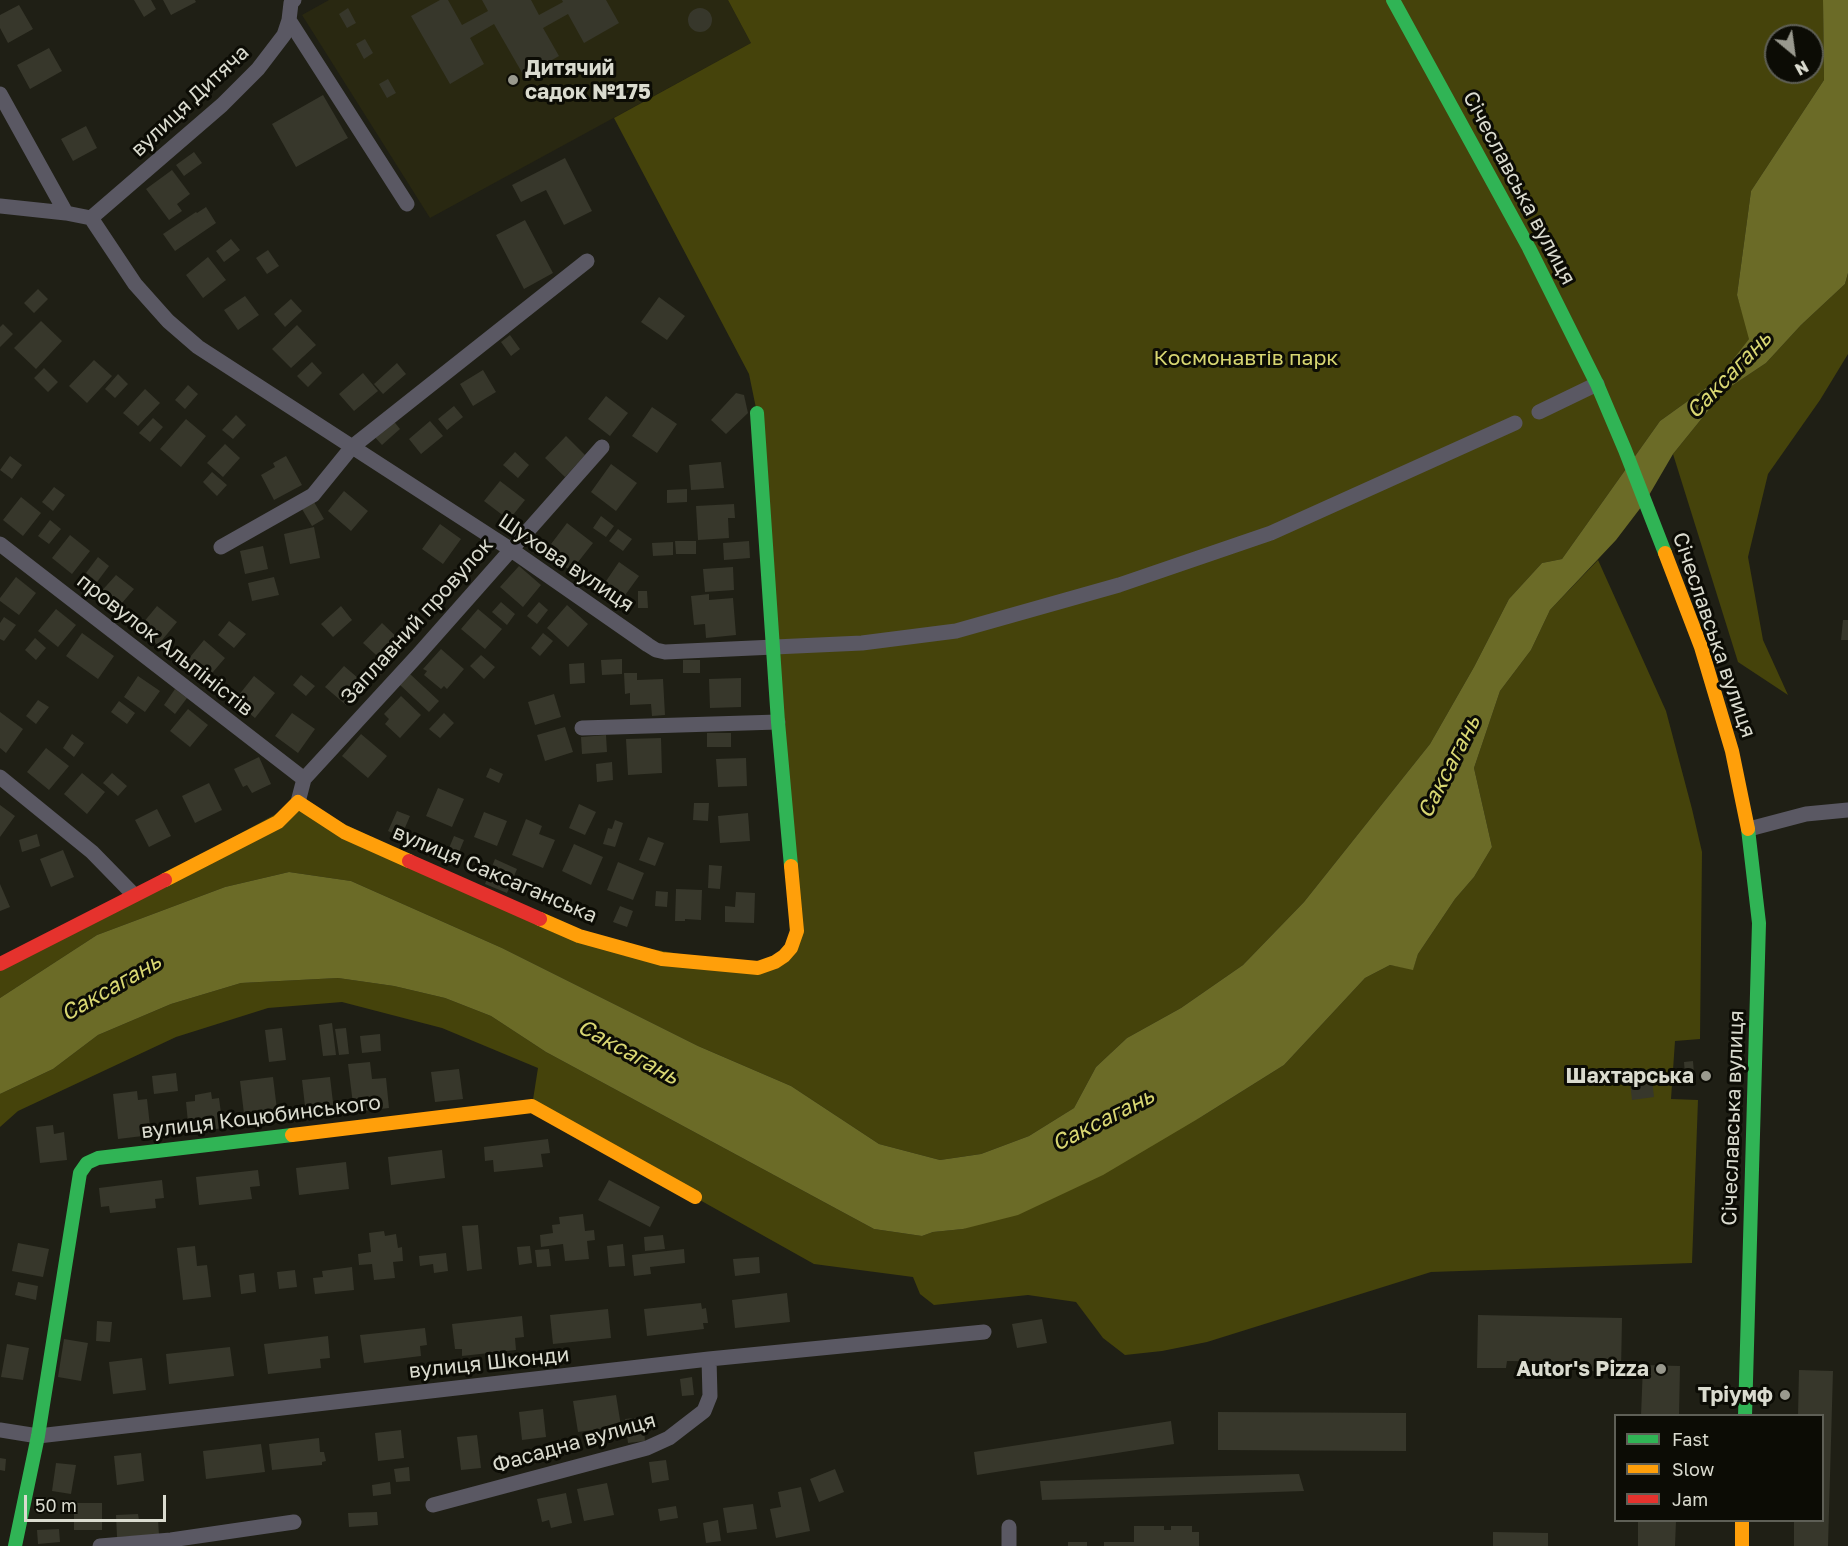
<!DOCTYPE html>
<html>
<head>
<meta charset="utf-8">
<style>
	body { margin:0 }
	#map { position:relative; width:1848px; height:1546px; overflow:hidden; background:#1f1f15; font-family:"Golos Text",sans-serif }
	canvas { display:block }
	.legend { position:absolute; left:1614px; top:1414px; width:210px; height:108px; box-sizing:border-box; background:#0c0c05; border:2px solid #5e5f56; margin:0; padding:8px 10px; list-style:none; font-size:18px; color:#dadbcf }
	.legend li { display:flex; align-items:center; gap:12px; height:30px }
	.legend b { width:30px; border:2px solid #5e5f56 }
	.north { position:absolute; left:1764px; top:24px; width:60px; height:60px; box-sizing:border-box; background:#0c0c05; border:2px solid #5e5f56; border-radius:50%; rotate:151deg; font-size:16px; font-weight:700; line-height:24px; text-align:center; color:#dadbcf }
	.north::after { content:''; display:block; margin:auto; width:21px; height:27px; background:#99998e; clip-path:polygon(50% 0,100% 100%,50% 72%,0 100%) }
	.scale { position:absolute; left:24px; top:1495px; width:142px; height:27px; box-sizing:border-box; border:3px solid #dadbcf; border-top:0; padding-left:8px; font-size:18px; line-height:21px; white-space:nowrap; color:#dadbcf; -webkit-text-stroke:4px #0c0c05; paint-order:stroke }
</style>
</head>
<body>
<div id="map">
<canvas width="1848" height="1546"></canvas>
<ul class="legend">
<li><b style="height:8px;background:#30b455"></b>Fast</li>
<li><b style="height:8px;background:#ff9f0a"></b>Slow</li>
<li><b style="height:8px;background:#e5322d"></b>Jam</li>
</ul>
<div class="north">N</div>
<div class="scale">50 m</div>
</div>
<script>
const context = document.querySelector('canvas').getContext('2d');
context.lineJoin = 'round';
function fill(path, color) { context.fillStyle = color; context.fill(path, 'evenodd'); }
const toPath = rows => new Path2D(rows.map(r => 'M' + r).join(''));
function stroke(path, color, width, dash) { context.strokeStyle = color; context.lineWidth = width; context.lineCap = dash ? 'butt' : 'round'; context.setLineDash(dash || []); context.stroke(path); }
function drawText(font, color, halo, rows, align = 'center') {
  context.font = font + ' "Golos Text",sans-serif'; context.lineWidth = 6; context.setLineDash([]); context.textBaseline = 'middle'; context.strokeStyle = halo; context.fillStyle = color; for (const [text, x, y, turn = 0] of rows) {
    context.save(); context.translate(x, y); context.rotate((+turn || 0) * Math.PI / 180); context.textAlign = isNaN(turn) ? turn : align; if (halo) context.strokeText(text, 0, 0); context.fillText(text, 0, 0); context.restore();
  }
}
fill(toPath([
	[329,0,728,0,751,43,430,218,302,15]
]), '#292811');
fill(toPath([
	[728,0,1823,0,1824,80,1751,191,1737,295,1750,338,1717,380,1660,421,1562,559,1542,563,1509,599,1474,667,1430,744,1304,902,1243,965,1181,1008,1127,1038,1096,1067,1074,1108,1029,1136,981,1154,940,1160,879,1144,791,1086,698,1046,502,948,351,881,289,872,225,887,97,935,0,998,0,964,298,802,579,936,758,968,791,948,757,413,749,374,614,118,751,43],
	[1776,36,1812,36,1812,72,1776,72],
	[1848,273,1848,354,1820,400,1768,474,1748,557,1763,640,1788,695,1738,662,1673,454,1724,391,1766,363,1801,325,1845,284],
	[1598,560,1666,711,1692,809,1702,852,1700,1039,1675,1041,1671,1099,1698,1100,1692,1263,1431,1272,1207,1342,1162,1351,1125,1355,1103,1338,1076,1302,1028,1295,934,1305,920,1294,913,1277,814,1264,532,1106,538,1068,442,1028,342,1002,268,1008,176,1037,18,1111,0,1127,0,1094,53,1069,98,1035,171,1004,241,983,338,978,394,986,445,998,491,1016,546,1052,874,1229,922,1236,933,1232,963,1229,1201,1117,1284,1065,1365,978,1390,965,1413,969,1418,954,1455,899,1474,877,1492,847,1474,768,1500,691,1531,650,1550,610]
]), '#45430b');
fill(toPath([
	[1823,0,1848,0,1848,273,1845,284,1801,325,1766,363,1724,391,1673,454,1645,502,1616,540,1550,610,1531,650,1500,691,1474,768,1492,847,1474,877,1455,899,1418,954,1413,970,1390,965,1365,978,1284,1065,1201,1117,1103,1175,1018,1215,963,1229,933,1232,922,1236,874,1229,546,1052,491,1016,445,998,394,986,338,978,241,983,171,1004,98,1035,53,1069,0,1094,0,998,97,935,225,887,289,872,351,881,502,948,698,1046,791,1086,879,1144,940,1160,981,1154,1029,1136,1074,1108,1096,1067,1127,1038,1181,1008,1243,965,1304,902,1430,744,1474,667,1509,599,1542,563,1562,559,1660,421,1717,380,1749,339,1737,295,1751,191,1824,80]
]), '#6b6b27');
fill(toPath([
	[134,0,151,0,156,9,144,17],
	[163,0,195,0,196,2,171,15],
	[440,0,448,0,462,25,488,11,482,0,531,0,539,15,563,2,562,0,606,0,619,23,584,43,568,14,543,28,559,56,524,76,494,24,470,38,484,64,450,84,411,16],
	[19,5,33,29,8,43,0,28,0,15],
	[348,8,356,23,347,28,339,14],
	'688 20a12 12 0 1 1 24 0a12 12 0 1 1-24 0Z',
	[365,39,373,53,364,59,356,44],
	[49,48,62,71,30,89,17,65],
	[388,79,396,93,387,98,379,84],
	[323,95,348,138,296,167,272,124],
	[86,126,97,148,73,161,61,139],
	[194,152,202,163,184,176,176,165],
	[565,158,592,211,564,225,546,190,521,202,512,185],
	[172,170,190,194,177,204,182,211,169,220,146,189],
	[206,207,216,223,175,251,163,234,196,212,197,213],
	[525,220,553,273,524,289,496,235],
	[231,239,240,250,224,262,216,251],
	[268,250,279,266,267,274,256,258],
	[208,257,226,280,203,298,186,275],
	[38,289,48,299,34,313,24,303],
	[245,296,259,315,238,330,224,310],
	[659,297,685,316,667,340,641,322],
	[291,299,302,311,285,327,274,314],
	[41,321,62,341,36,369,14,348],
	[3,324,13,334,0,347,0,327],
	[297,325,316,345,291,368,272,349],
	[510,335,520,349,511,356,501,342],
	[94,360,112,376,87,403,69,386],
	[312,362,322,373,308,387,297,376],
	[397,363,406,374,383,394,374,384],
	[44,368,58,382,48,392,34,378],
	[483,370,496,392,473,406,460,384],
	[363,373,378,391,354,411,339,394],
	[118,374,128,384,115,398,105,389],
	[188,385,198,394,185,409,175,400],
	[145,389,160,403,138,426,123,413],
	[736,393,744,395,748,413,726,434,711,420],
	[606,396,628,413,610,436,588,419],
	[454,406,463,417,447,430,438,419],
	[652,407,677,424,657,453,632,436],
	[236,415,246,425,233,439,222,430],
	[153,418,163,427,150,442,139,433],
	[186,419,206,436,181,467,160,449],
	[392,419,400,429,382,445,373,435],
	[430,421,443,436,421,454,409,439],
	[566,436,585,455,565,477,545,458],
	[225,444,240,458,223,477,207,463],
	[515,452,529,465,518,478,503,465],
	[10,456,22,465,12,479,0,470],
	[286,456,302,485,274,500,261,475,275,467,273,463],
	[721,462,724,488,691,490,689,465],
	[611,464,637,483,616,511,591,492],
	[212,472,227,485,217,496,203,482],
	[500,481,525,500,509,520,484,501],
	[54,487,65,495,53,511,42,502],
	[687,489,687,502,667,503,667,490],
	[344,491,368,511,351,531,328,511],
	[21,497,41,513,23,536,3,520],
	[314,502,324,519,312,526,302,509],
	[734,504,735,518,728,518,729,538,698,540,696,506],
	[601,516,614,526,606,537,593,528],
	[50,520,61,529,49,544,38,536],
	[567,523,593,543,571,571,545,552],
	[440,524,461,539,443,564,422,549],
	[314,527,320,558,290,564,284,534],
	[618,529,632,539,623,551,609,541],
	[70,535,90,551,72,574,52,558],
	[675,541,696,541,696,554,676,554],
	[749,541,750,558,724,560,723,543],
	[673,542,673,555,653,556,652,543],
	[263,546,268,569,245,574,240,551],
	[98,557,109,566,97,582,86,573],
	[619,562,639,576,623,598,604,584],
	[519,566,541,585,523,607,500,587],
	[733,567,734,590,705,592,703,569],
	[116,575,134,589,116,610,98,595],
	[16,577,36,593,19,615,0,601,0,598],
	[274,577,279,595,252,601,248,583],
	[638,591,647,591,648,608,638,608],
	[709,594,709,600,733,598,736,635,706,638,705,624,694,625,691,596],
	[501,602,515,614,507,625,492,612],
	[539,602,548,610,537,624,527,616],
	[567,605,588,624,568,647,547,628],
	[157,606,177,622,158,645,138,629],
	[341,606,352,620,333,637,321,624],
	[56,609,76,625,58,647,38,631],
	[478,609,502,629,485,649,461,629],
	[4,617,16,625,4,641,0,639,0,623],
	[1843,620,1848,620,1848,640,1841,640],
	[229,621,246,634,234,648,218,635],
	[382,623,404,644,386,664,363,643],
	[82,633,114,656,98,679,66,656],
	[543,633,553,641,540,656,531,648],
	[35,638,46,648,36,660,25,650],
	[204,640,225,658,207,679,186,662],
	[441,649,464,669,447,689,444,686,441,689,424,675,427,671,423,669],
	[481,655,495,667,484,679,470,666],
	[622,659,622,674,602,675,601,660],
	[683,660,700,660,700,673,683,673],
	[584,663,585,683,570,684,569,664],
	[344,666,365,684,346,705,325,687],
	[624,673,637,673,637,680,663,679,665,715,652,716,651,704,630,705,630,693,625,694],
	[410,674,439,701,429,712,400,685],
	[301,675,315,686,306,696,293,685],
	[138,676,160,691,145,712,124,697],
	[254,676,275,693,255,718,234,701],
	[741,678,741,707,710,708,709,679],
	[175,689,187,698,175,714,164,705],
	[554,694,561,717,535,725,528,702],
	[401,696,421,715,400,738,385,724,389,719,384,714],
	[38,700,49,707,36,724,26,716],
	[119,701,135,713,127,724,111,712],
	[188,709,208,725,190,747,170,731],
	[0,712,23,729,6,753,0,748],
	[292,713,315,729,298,753,275,736],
	[444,713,454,723,440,738,429,729],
	[565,727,573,752,545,761,537,735],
	[707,733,731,733,731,747,707,747],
	[72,734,84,743,74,757,63,748],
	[361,734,387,756,368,778,342,756],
	[606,735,607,752,582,754,581,737],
	[661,738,662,773,628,775,626,739],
	[46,748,69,766,49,790,27,772],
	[259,757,271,784,252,793,247,785,243,787,234,769],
	[746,758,747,786,718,787,716,759],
	[612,762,613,780,597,782,596,764],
	[490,768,503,774,499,783,486,777],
	[82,773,105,792,87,814,64,794],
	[112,773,127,786,118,796,103,783],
	[209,783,222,810,195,823,182,796],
	[438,788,464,799,452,827,426,816],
	[694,803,709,803,708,821,693,820],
	[579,804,596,812,585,835,569,828],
	[0,805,15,816,0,837],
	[157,809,171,836,149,847,135,820],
	[397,811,410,816,401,837,388,831],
	[484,812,507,821,497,846,474,837],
	[748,813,750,841,720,843,718,816],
	[526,819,542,826,539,834,555,840,543,868,512,855],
	[615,820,623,823,615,847,603,844,608,828,612,829],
	[37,834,40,846,22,852,19,840],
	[454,836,464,840,457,857,447,853],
	[648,837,664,843,655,866,639,860],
	[574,844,603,857,591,885,562,871],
	[63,850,74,877,51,887,40,859],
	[495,859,517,869,507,893,485,884],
	[618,862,644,873,633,900,607,890],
	[709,865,722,866,720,889,708,888],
	[0,884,10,907,0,911],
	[676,889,702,890,701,920,685,919,685,921,675,921],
	[656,891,668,892,667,907,655,906],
	[736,892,755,893,754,923,725,922,725,906,735,907],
	[620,906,633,911,627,927,613,922],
	[332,1023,336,1055,323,1056,319,1025],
	[282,1028,286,1060,269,1062,265,1030],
	[346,1028,349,1054,339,1055,335,1029],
	[380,1034,381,1051,362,1053,360,1036],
	[1693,1061,1694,1074,1685,1075,1684,1062],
	[370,1062,372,1079,386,1078,389,1108,354,1112,348,1064],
	[459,1069,463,1099,435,1102,431,1072],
	[176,1073,178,1091,154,1094,152,1076],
	[273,1077,278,1118,245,1122,240,1081],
	[330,1077,334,1111,306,1115,302,1080],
	[1652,1080,1654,1097,1632,1100,1630,1082],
	[137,1091,138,1100,147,1099,151,1135,118,1139,113,1094],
	[211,1092,212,1099,219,1098,223,1128,189,1133,186,1102,195,1101,195,1095],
	[53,1125,54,1134,64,1132,67,1160,40,1163,36,1127],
	[548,1139,550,1153,541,1154,543,1167,494,1172,493,1160,485,1161,484,1147],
	[442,1150,445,1178,391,1185,388,1157],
	[346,1162,349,1189,299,1195,296,1168],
	[258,1170,260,1186,250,1187,252,1199,199,1205,196,1177],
	[162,1180,164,1198,155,1199,156,1208,110,1213,109,1206,101,1207,99,1188],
	[609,1180,660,1207,650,1227,598,1200],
	[583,1214,585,1231,594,1230,595,1240,587,1241,589,1259,565,1261,563,1244,541,1247,540,1235,553,1233,552,1225,560,1224,559,1217],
	[478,1225,482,1269,467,1271,462,1226],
	[384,1231,385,1236,396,1234,398,1248,402,1247,403,1261,393,1262,395,1278,374,1280,372,1264,359,1265,358,1254,371,1252,369,1233],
	[663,1235,665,1249,645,1251,644,1237],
	[18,1243,49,1249,43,1277,12,1271],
	[623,1244,625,1266,609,1267,607,1246],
	[195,1246,197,1266,207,1265,211,1297,183,1300,177,1248],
	[530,1246,532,1263,519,1265,517,1247],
	[549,1249,551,1266,537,1267,535,1250],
	[684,1249,685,1263,650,1267,651,1274,634,1276,632,1255],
	[446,1253,448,1271,434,1273,433,1264,420,1266,419,1256],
	[759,1257,760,1273,735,1276,733,1259],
	[352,1267,354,1290,315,1294,313,1278,323,1277,322,1271],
	[295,1270,297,1287,279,1289,277,1272],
	[254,1273,256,1292,241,1294,239,1275],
	[18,1282,38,1286,36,1300,15,1295],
	[787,1293,790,1322,735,1328,732,1300],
	[701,1303,702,1309,706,1308,708,1323,703,1323,704,1329,647,1336,644,1309],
	[608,1309,611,1338,553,1344,550,1315],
	[1478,1315,1622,1318,1621,1372,1587,1371,1587,1362,1507,1361,1506,1368,1477,1368],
	[522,1316,524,1337,515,1338,516,1350,462,1356,462,1349,455,1349,452,1324],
	[1042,1319,1047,1343,1017,1348,1012,1324],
	[97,1321,112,1322,110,1342,96,1341],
	[425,1328,427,1345,420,1346,421,1356,364,1363,360,1335],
	[328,1336,330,1358,320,1359,321,1368,268,1374,264,1344],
	[64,1339,88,1343,81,1381,58,1377],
	[7,1344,29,1348,23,1380,1,1377],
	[230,1347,234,1376,169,1384,166,1354],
	[142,1358,146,1390,113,1394,109,1362],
	[1643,1365,1680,1366,1679,1416,1641,1416],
	[1799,1370,1833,1371,1828,1546,1794,1546,1794,1521,1822,1521,1822,1416,1798,1416],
	[692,1377,694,1395,682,1396,680,1379],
	[616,1395,621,1426,578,1432,573,1401],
	[543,1409,546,1437,522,1440,519,1412],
	[1218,1412,1406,1413,1406,1451,1218,1450],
	[643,1417,645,1441,628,1443,625,1419],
	[1171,1421,1174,1444,977,1475,974,1452],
	[401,1430,404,1458,378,1461,375,1433],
	[477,1435,481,1468,461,1470,457,1437],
	[319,1438,320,1452,324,1452,326,1461,322,1462,322,1465,272,1470,269,1444],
	[261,1444,265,1472,206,1479,203,1451],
	[141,1453,144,1481,117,1485,114,1456],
	[0,1458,6,1459,5,1471,0,1470],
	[666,1460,669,1480,652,1483,649,1462],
	[56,1463,76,1465,71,1494,52,1491],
	[409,1467,410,1481,396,1482,394,1469],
	[835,1469,844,1492,819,1502,810,1479],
	[1299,1474,1304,1491,1042,1500,1040,1481],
	[390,1482,391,1494,373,1496,372,1485],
	[607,1483,614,1515,584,1521,577,1489],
	[801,1487,810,1531,776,1538,770,1509,781,1507,778,1492],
	[566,1493,572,1523,551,1528,549,1520,542,1522,537,1499],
	[74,1503,102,1503,102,1530,74,1530],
	[753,1504,757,1529,727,1533,723,1508],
	[676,1506,678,1518,660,1521,658,1509],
	[377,1512,378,1525,349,1527,348,1513],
	[138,1514,139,1520,158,1519,159,1535,117,1537,116,1515],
	[718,1520,721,1541,706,1543,703,1523],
	[1638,1521,1676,1521,1675,1546,1638,1546],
	[1134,1526,1164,1526,1164,1530,1171,1530,1171,1526,1192,1526,1192,1532,1199,1532,1199,1546,1104,1546,1104,1542,1134,1542],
	[59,1529,60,1542,38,1544,37,1530],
	[1493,1532,1548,1533,1548,1546,1493,1546],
	[1068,1542,1087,1542,1087,1546,1068,1546]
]), '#37372b');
stroke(toPath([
	[289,20,407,204],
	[0,94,66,213],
	[0,206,66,213,91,218,135,284,168,321,198,347,510,549,648,645,656,650,665,652,862,643,956,631,1119,585,1271,533,1515,423],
	[91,218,222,105,258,69,284,35,289,20,291,3,294,0],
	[1539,412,1597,384],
	[0,544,304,779],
	[221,547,313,495,352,447,587,261],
	[582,728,778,722],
	[0,777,92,852,134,895],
	[298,802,304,779,418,655,602,447],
	[1749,829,1806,814,1848,810],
	[0,1430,38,1436,709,1359,984,1332],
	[433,1505,647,1448,669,1438,704,1411,710,1396,709,1359],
	[1009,1527,1009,1546],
	[100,1546,171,1540,294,1522]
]), '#5a5863', 15);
stroke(toPath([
	[1393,0,1529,248,1597,384,1625,450,1665,553],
	[757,413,778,722,791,866],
	[1745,1416,1759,923,1748,829],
	[15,1546,38,1436,80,1173,87,1163,98,1158,292,1135]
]), '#30b455', 14);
stroke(toPath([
	[1665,553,1701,647,1732,751,1748,829],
	[165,880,278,822,298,802,344,832,409,861],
	[540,919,579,936,662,959,758,968,775,962,784,956,791,948,797,931,791,866],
	[292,1135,532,1106,695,1197],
	[1742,1520,1742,1546]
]), '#ff9f0a', 14);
stroke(toPath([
	[409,861,540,919],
	[0,964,165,880]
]), '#e5322d', 14);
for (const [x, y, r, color] of [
	[513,80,6,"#99998e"],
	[1706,1076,6,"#99998e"],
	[1661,1369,6,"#99998e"],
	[1785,1395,6,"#99998e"]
]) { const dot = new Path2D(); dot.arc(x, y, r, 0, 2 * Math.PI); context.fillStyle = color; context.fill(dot); stroke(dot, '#0c0c05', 2); }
drawText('bold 21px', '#dadbcf', '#0c0c05', [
	["Дитячий",525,68,"left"],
	["садок №175",525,92,"left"],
	["Шахтарська",1694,1076],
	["Autor's Pizza",1649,1369],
	["Тріумф",1773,1395]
], 'right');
drawText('21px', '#dadbcf', '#0c0c05', [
	["вулиця Дитяча",190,101,-43],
	["Січеславська вулиця",1519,188,62],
	["Шухова вулиця",566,563,34],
	["Заплавний провулок",417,621,-48],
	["Січеславська вулиця",1714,635,71],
	["провулок Альпіністів",165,645,38],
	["вулиця Саксаганська",495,874,23],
	["вулиця Коцюбинського",261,1117,-7],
	["Січеславська вулиця",1733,1118,-88],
	["вулиця Шконди",489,1363,-6],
	["Фасадна вулиця",574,1443,-16]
]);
drawText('21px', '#d7d671', '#0c0c05', [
	["Космонавтів парк",1246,358]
]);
drawText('italic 22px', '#d9d772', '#0c0c05', [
	["Саксагань",1729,375,-46],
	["Саксагань",1449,767,-63],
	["Саксагань",111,988,-30],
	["Саксагань",628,1052,29],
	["Саксагань",1103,1120,-27]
]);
</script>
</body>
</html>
